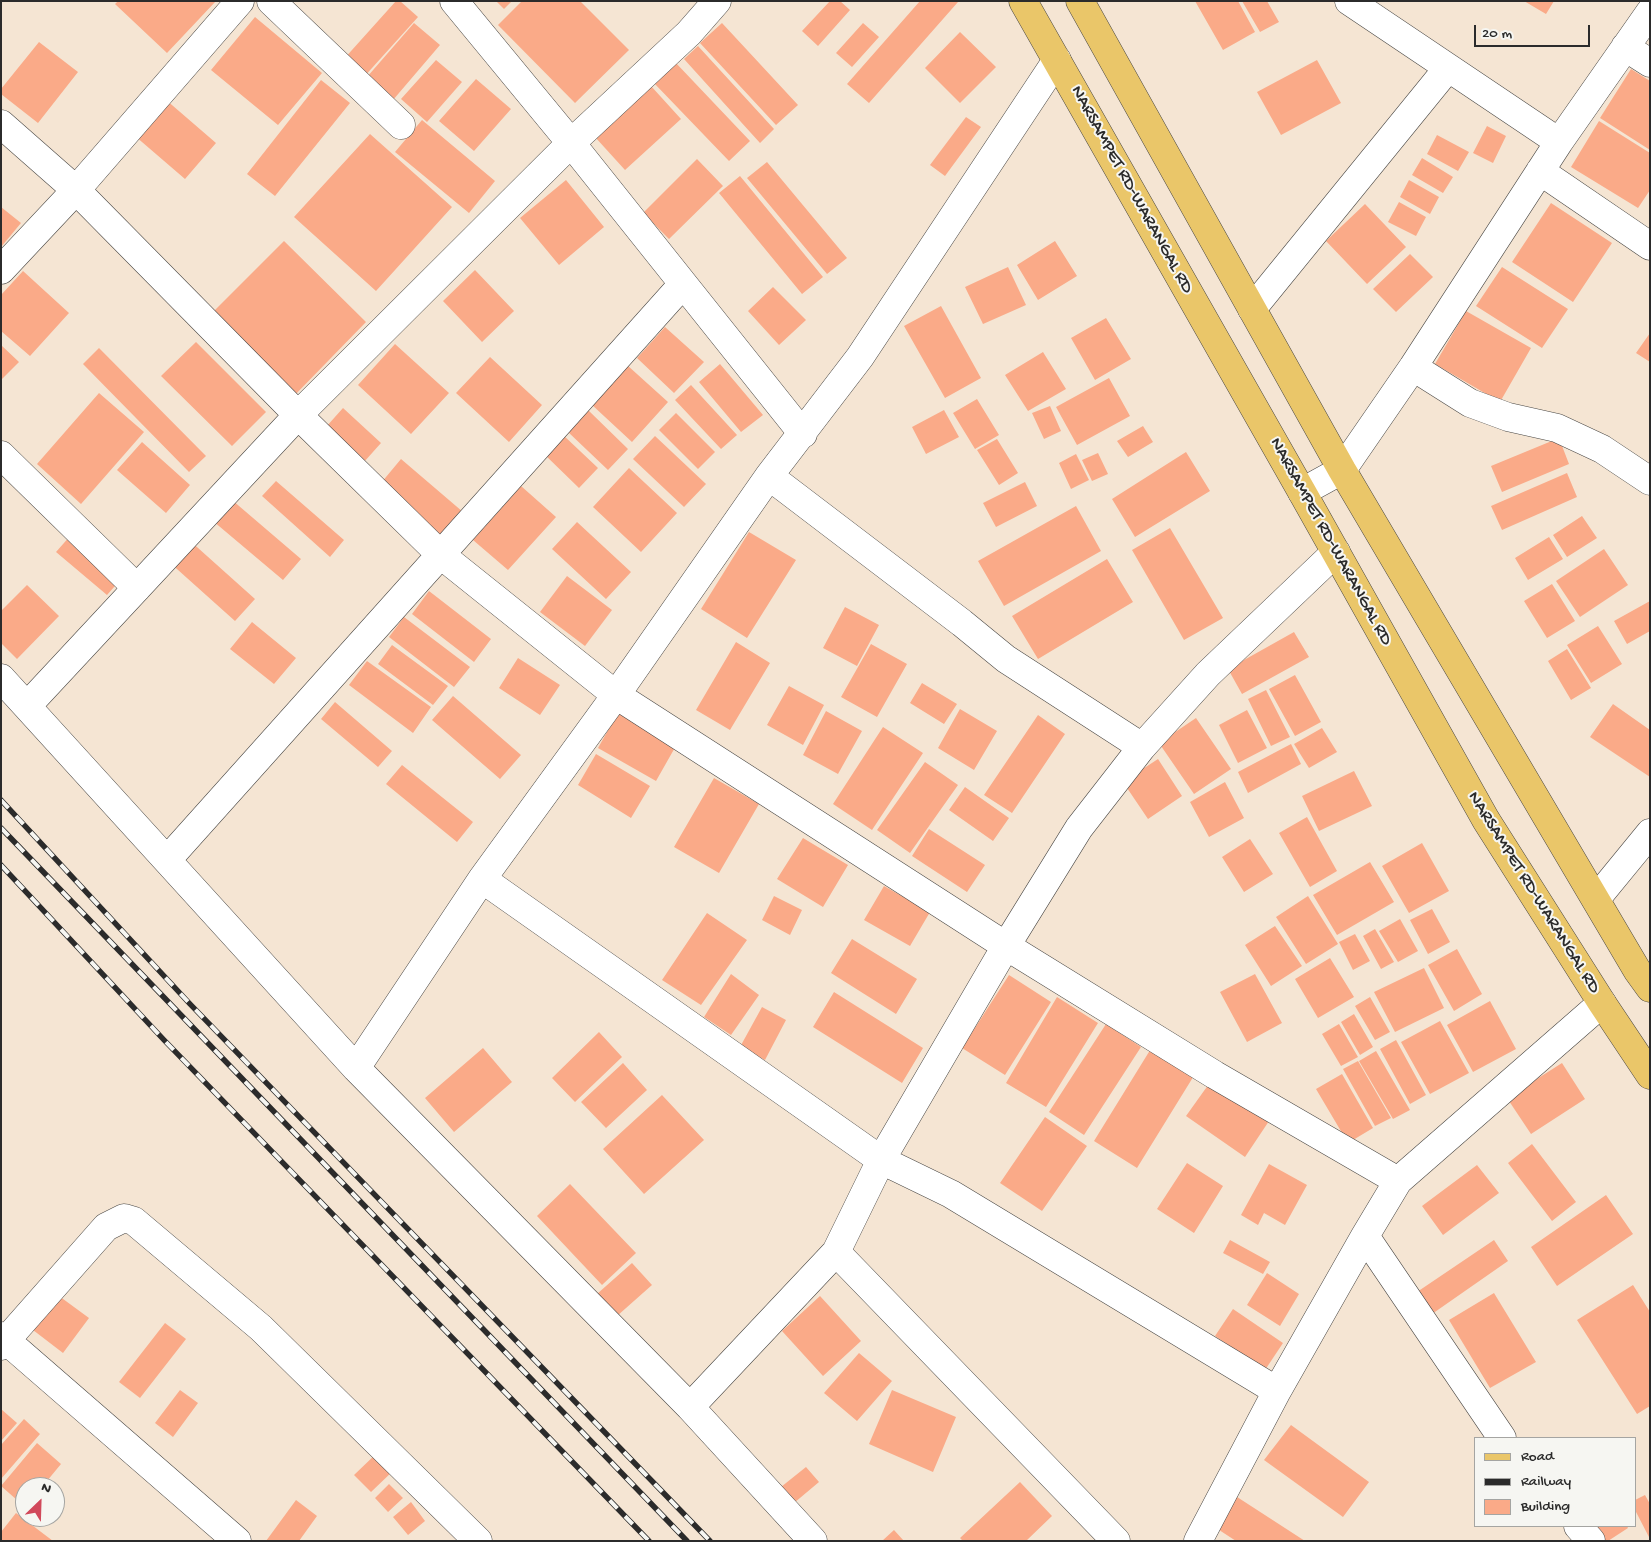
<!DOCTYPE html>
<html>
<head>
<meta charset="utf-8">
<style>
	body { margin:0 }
	#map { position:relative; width:1651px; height:1542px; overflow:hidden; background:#f5e5d3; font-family:"Gochi Hand",sans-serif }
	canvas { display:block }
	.frame { position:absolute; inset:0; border:2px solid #2b2b2b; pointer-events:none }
	.legend { position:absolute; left:1474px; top:1437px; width:162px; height:90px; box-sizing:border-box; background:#f6f6f2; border:1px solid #a5a5a2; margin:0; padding:6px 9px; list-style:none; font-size:15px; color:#2b2b2b }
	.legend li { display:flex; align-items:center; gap:10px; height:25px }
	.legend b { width:25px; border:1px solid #a5a5a2 }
	.north { position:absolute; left:15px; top:1477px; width:50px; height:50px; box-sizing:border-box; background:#f6f6f2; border:1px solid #a5a5a2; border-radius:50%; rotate:24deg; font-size:14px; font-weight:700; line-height:20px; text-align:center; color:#2b2b2b }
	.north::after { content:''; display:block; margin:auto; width:18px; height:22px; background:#d1495b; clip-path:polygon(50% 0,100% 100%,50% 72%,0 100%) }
	.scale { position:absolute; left:1474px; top:25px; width:116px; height:22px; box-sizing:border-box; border:2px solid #2b2b2b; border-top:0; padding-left:6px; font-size:15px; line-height:18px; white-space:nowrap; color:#2b2b2b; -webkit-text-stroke:4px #f6f6f2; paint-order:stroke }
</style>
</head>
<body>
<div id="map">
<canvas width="1651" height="1542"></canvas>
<div class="frame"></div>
<ul class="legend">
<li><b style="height:6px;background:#eac669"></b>Road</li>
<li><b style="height:6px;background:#2b2b2b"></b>Railway</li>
<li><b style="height:14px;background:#faaa88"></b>Building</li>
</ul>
<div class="north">N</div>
<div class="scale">20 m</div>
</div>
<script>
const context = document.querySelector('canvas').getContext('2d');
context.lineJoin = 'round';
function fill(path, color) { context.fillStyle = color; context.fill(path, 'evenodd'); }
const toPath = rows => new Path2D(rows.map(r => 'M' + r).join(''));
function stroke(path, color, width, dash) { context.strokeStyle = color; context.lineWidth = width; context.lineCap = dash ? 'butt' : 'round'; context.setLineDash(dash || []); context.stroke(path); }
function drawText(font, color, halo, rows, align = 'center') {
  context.font = font + ' "Gochi Hand",sans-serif'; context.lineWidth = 4; context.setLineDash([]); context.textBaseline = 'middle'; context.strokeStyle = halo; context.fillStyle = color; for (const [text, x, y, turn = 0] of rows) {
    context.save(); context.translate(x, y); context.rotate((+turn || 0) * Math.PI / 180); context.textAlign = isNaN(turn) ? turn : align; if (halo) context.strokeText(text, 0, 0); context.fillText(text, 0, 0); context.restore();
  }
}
fill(toPath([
	[118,1,216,1,167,53,115,4],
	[396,1,400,1,418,17,363,78,343,60],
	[496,1,512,1,504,9],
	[522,1,580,1,629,50,575,103,498,25],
	[830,1,840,1,850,10,818,46,802,31],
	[920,1,958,2,869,103,847,84],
	[1195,1,1238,1,1255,32,1223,50],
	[1242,1,1267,1,1279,22,1260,32],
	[1524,1,1554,1,1546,14],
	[255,17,322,73,278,125,211,70],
	[414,23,440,45,393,100,367,77],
	[722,23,798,105,776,125,700,43],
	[863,23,879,37,852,67,836,53],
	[960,32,996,67,960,103,925,68],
	[39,42,78,72,38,123,1,94,1,89],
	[698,46,774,129,760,143,684,59],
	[436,60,462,82,427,122,401,99],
	[1317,60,1341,103,1281,135,1257,92],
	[675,62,750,141,729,161,653,82],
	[1631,69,1650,81,1650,150,1600,118],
	[476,79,511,109,474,151,439,121],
	[321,80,350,103,275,196,247,174],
	[651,86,681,119,625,170,595,137],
	[165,99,216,143,185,179,135,136],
	[966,117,981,127,945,176,930,165],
	[422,120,495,181,469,213,395,152],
	[1599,121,1650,153,1650,190,1638,208,1571,167],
	[1487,126,1506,136,1493,163,1473,153],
	[370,134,452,207,376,291,294,217],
	[1437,135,1469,152,1458,171,1427,154],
	[1422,158,1453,177,1443,193,1412,175],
	[697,159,723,186,669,239,643,213],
	[767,162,847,258,827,274,747,178],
	[740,176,823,277,802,294,719,193],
	[566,180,604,227,559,265,520,218],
	[1409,180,1439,197,1430,214,1400,197],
	[1399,202,1426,217,1416,236,1388,222],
	[1551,203,1612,243,1573,302,1512,262],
	[1365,204,1406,247,1367,284,1326,241],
	[1,207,21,223,1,247],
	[284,241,366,322,292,398,209,316],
	[1055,241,1077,276,1038,300,1017,265],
	[1410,254,1433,277,1396,312,1373,289],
	[1008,267,1026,305,983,324,965,287],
	[1502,267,1568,309,1542,348,1476,306],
	[475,270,514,311,482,342,443,301],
	[23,271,69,313,30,356,1,331,1,295],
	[773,287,806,320,779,345,748,311],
	[941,306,981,378,945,398,904,326],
	[1466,311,1531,348,1500,402,1435,364],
	[1106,318,1131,359,1095,380,1071,338],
	[665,327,704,362,674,393,637,358],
	[1650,333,1650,362,1636,353],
	[196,342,266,412,232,446,161,376],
	[395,344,449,393,411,434,358,385],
	[1,345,19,362,1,380],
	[99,348,206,456,189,472,83,364],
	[1043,352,1066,389,1028,411,1005,375],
	[490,357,542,405,509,442,456,393],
	[720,364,763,415,741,432,699,382],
	[627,365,668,402,632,442,591,404],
	[1109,378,1130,416,1077,445,1056,407],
	[691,385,737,435,721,449,675,400],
	[99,393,144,432,81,504,37,464],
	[977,399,999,435,975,449,953,413],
	[1050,406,1061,431,1044,439,1032,413],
	[343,408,381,443,364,462,326,427],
	[588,410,628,449,608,470,567,431],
	[944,410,959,437,926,454,912,427],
	[676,413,715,452,698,469,659,430],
	[1143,426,1153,442,1128,457,1117,441],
	[562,434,598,468,579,488,543,453],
	[655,436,706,484,684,507,633,459],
	[1559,438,1569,464,1502,492,1491,466],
	[997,439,1018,473,999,485,977,450],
	[142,442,190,485,166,513,117,470],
	[1186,452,1210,491,1135,537,1112,499],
	[1098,453,1108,474,1092,481,1082,460],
	[1076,454,1089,480,1071,489,1059,463],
	[401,459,463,512,442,536,381,483],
	[629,468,677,513,641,552,593,507],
	[1567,473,1577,497,1502,530,1491,506],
	[276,481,344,540,330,557,262,496],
	[1025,482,1037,506,996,527,983,503],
	[521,486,556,517,508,570,473,540],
	[232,500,301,559,283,580,213,521],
	[1076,506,1101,551,1004,606,978,561],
	[1582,516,1597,538,1567,557,1553,535],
	[577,522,631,572,606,599,552,549],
	[1170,528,1223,618,1184,640,1132,550],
	[749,532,796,560,747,638,701,609],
	[71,535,122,578,107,595,56,552],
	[1549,537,1563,559,1528,580,1515,558],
	[188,539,255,599,235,621,168,561],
	[1604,549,1628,585,1580,617,1556,581],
	[1107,559,1133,602,1038,659,1012,616],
	[567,576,612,610,585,646,540,612],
	[1552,584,1575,621,1547,638,1524,601],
	[27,585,59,616,17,659,1,643,1,611],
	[429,591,491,639,474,662,412,614],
	[1650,601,1650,631,1627,644,1614,621],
	[845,607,879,625,857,666,823,648],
	[404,617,470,667,454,687,389,637],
	[252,622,296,658,274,684,230,649],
	[1598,626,1622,664,1591,683,1567,645],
	[1294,632,1309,657,1242,694,1228,669],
	[736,642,770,663,730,730,696,710],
	[871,644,907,664,877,717,841,697],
	[392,645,448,686,433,705,378,664],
	[1567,649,1591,688,1571,700,1548,661],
	[518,658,560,685,540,715,499,688],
	[367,661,431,707,413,733,349,685],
	[1295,675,1321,722,1295,736,1269,689],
	[922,683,957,704,944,724,910,703],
	[789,686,824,705,803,745,767,725],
	[1266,690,1290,737,1271,746,1248,699],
	[453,696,521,755,500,779,432,720],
	[335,702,392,751,378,767,321,719],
	[1613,704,1650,730,1650,777,1590,737],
	[960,709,997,731,974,770,938,748],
	[1247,710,1267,748,1238,763,1219,725],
	[619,711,677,744,656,781,598,748],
	[826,711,862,731,838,774,803,755],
	[1038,715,1065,734,1012,813,984,795],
	[1196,718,1231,769,1194,794,1159,743],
	[883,727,923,753,872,830,833,804],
	[1322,728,1337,752,1309,768,1294,744],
	[1291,744,1301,764,1248,793,1238,772],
	[596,754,650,786,631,818,578,785],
	[1158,759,1182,796,1148,819,1123,782],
	[925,762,958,785,910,853,877,830],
	[402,765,473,822,457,842,386,784],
	[1354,771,1372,806,1319,831,1302,796],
	[714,778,759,804,719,873,674,847],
	[1225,782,1244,818,1209,837,1190,802],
	[965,787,1009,818,993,841,949,810],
	[1307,817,1337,871,1310,887,1279,833],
	[929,829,985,865,967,892,912,856],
	[803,838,848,865,823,907,777,879],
	[1250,839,1273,874,1244,892,1222,857],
	[1422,843,1449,891,1409,913,1382,866],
	[1370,862,1394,902,1337,935,1313,895],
	[884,886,930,912,910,946,864,920],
	[774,896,802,910,790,935,762,920],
	[1308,896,1338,944,1306,964,1276,917],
	[1432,909,1450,942,1428,954,1410,920],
	[707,913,747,940,701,1005,662,980],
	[1400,919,1418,951,1398,962,1379,931],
	[1275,926,1302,966,1271,986,1245,945],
	[1375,929,1394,962,1381,969,1363,936],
	[1355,934,1370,961,1353,970,1339,942],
	[852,939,917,979,896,1014,831,973],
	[1457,949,1482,994,1454,1011,1428,965],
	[1330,958,1354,997,1318,1018,1295,979],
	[1424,968,1444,1008,1395,1032,1374,992],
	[731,974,759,995,731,1035,704,1017],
	[1255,974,1282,1023,1247,1042,1220,992],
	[1009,975,1051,1002,1005,1075,962,1048],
	[834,992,923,1048,902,1083,813,1027],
	[1057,997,1098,1023,1046,1107,1006,1083],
	[1370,997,1390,1032,1375,1040,1355,1006],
	[1490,1001,1516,1049,1473,1072,1447,1025],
	[762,1007,786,1020,765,1060,740,1047],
	[1354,1014,1373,1047,1360,1055,1341,1022],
	[1440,1021,1469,1073,1430,1094,1401,1042],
	[1106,1024,1141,1047,1084,1135,1049,1112],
	[1339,1024,1358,1057,1341,1066,1322,1034],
	[599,1032,622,1057,575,1102,552,1078],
	[1396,1040,1426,1095,1410,1104,1380,1049],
	[1152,1047,1195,1074,1137,1168,1094,1141],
	[483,1048,512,1082,454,1132,425,1098],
	[1376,1051,1410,1110,1393,1119,1359,1061],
	[1358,1061,1391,1118,1375,1126,1343,1069],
	[623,1063,647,1090,606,1128,581,1102],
	[1562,1063,1585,1099,1531,1134,1507,1098],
	[1342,1074,1373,1128,1348,1143,1316,1089],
	[1211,1081,1269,1121,1245,1157,1186,1116],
	[662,1095,704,1140,644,1194,603,1149],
	[1045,1117,1087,1146,1042,1211,1000,1183],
	[1532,1144,1576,1202,1552,1221,1508,1163],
	[1187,1163,1223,1186,1194,1233,1157,1209],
	[1269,1164,1307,1185,1285,1225,1264,1213,1258,1225,1241,1215],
	[1477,1165,1499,1193,1443,1235,1422,1206],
	[570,1184,636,1253,602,1285,537,1216],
	[1606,1195,1633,1234,1557,1286,1531,1247],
	[1230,1240,1270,1262,1263,1274,1223,1253],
	[1494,1240,1508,1261,1432,1314,1417,1292],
	[632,1263,652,1285,617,1316,597,1294],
	[1267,1273,1299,1294,1280,1326,1247,1305],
	[1633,1285,1650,1312,1650,1406,1637,1414,1577,1320],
	[1494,1293,1536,1362,1490,1388,1449,1320],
	[59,1296,89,1318,63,1353,33,1330],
	[820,1296,861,1341,823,1376,782,1331],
	[1233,1309,1283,1343,1265,1370,1215,1336],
	[165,1323,186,1339,140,1398,119,1382],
	[859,1353,892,1381,857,1421,824,1393],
	[180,1390,198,1403,173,1437,155,1423],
	[892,1390,956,1417,933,1472,869,1444],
	[1,1409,17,1423,1,1441],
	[24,1419,40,1434,1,1479,1,1445],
	[1291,1425,1369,1482,1343,1517,1264,1460],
	[37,1443,61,1464,42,1487,25,1487,25,1507,1,1486],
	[378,1452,394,1470,371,1492,354,1475],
	[806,1467,819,1482,794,1503,781,1487],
	[1020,1482,1052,1516,1026,1541,963,1541,960,1538],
	[389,1484,403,1498,388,1512,375,1498],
	[1234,1495,1305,1541,1236,1541,1213,1526],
	[1645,1495,1650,1504,1650,1539,1635,1510,1635,1500],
	[296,1500,317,1516,299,1541,266,1541],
	[411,1502,425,1521,408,1535,393,1517],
	[16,1513,53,1541,1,1541,1,1532],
	[1595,1526,1627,1526,1628,1528,1608,1541,1603,1541],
	[894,1530,904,1541,882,1541]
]), '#faaa88');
const minor = toPath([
	[271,1,401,125],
	[454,1,571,143,803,434],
	[1349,1,1559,142],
	[1625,47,1650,63],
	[1,124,76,190,298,415,441,555,616,695,1006,946,1215,1075,1398,1181],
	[1540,171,1650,246],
	[1,270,76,190,240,1],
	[1252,309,1448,68],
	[1413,367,1470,403,1508,417,1557,428,1602,449,1650,481],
	[1,455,137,588],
	[769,476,962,623,1006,659,1142,747,1208,674,1336,552],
	[1302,492,1342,470,1413,367,1559,142,1650,12],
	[1,678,356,1068,690,1407,813,1541],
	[27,706,298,415,571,143,689,33,717,1],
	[167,860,683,284],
	[482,879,881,1160,951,1194,1277,1391],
	[1596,899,1650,833],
	[356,1068,482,879,616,695,769,476,860,357,1057,60],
	[1365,1236,1502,1438],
	[836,1252,1116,1541],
	[1,1336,237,1541],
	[1,1346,106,1227,124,1218,134,1221,261,1328,478,1541],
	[690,1407,836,1252,881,1160,1006,946,1079,828,1142,747],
	[1578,1526,1591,1541],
	[1198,1541,1277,1391,1365,1236,1398,1181,1602,1003]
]);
const major = toPath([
	[1023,1,1302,492,1486,820,1602,1003,1650,1075],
	[1080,1,1342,470,1637,970,1650,988]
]);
stroke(minor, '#494744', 29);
stroke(major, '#494744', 29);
stroke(minor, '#fff', 28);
stroke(major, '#eac669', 28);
const rail = toPath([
	[1,800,190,1004,710,1541],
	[1,828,687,1541],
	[1,865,164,1040,649,1541]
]);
stroke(rail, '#2b2b2b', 5.5);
stroke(rail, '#f6f6f2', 4, [11]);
drawText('18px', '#2b2b2b', '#f6f6f2', [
	["NARSAMPET RD-WARANGAL RD",1131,190,61],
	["NARSAMPET RD-WARANGAL RD",1330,542,61],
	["NARSAMPET RD-WARANGAL RD",1533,893,58]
]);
</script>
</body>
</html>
